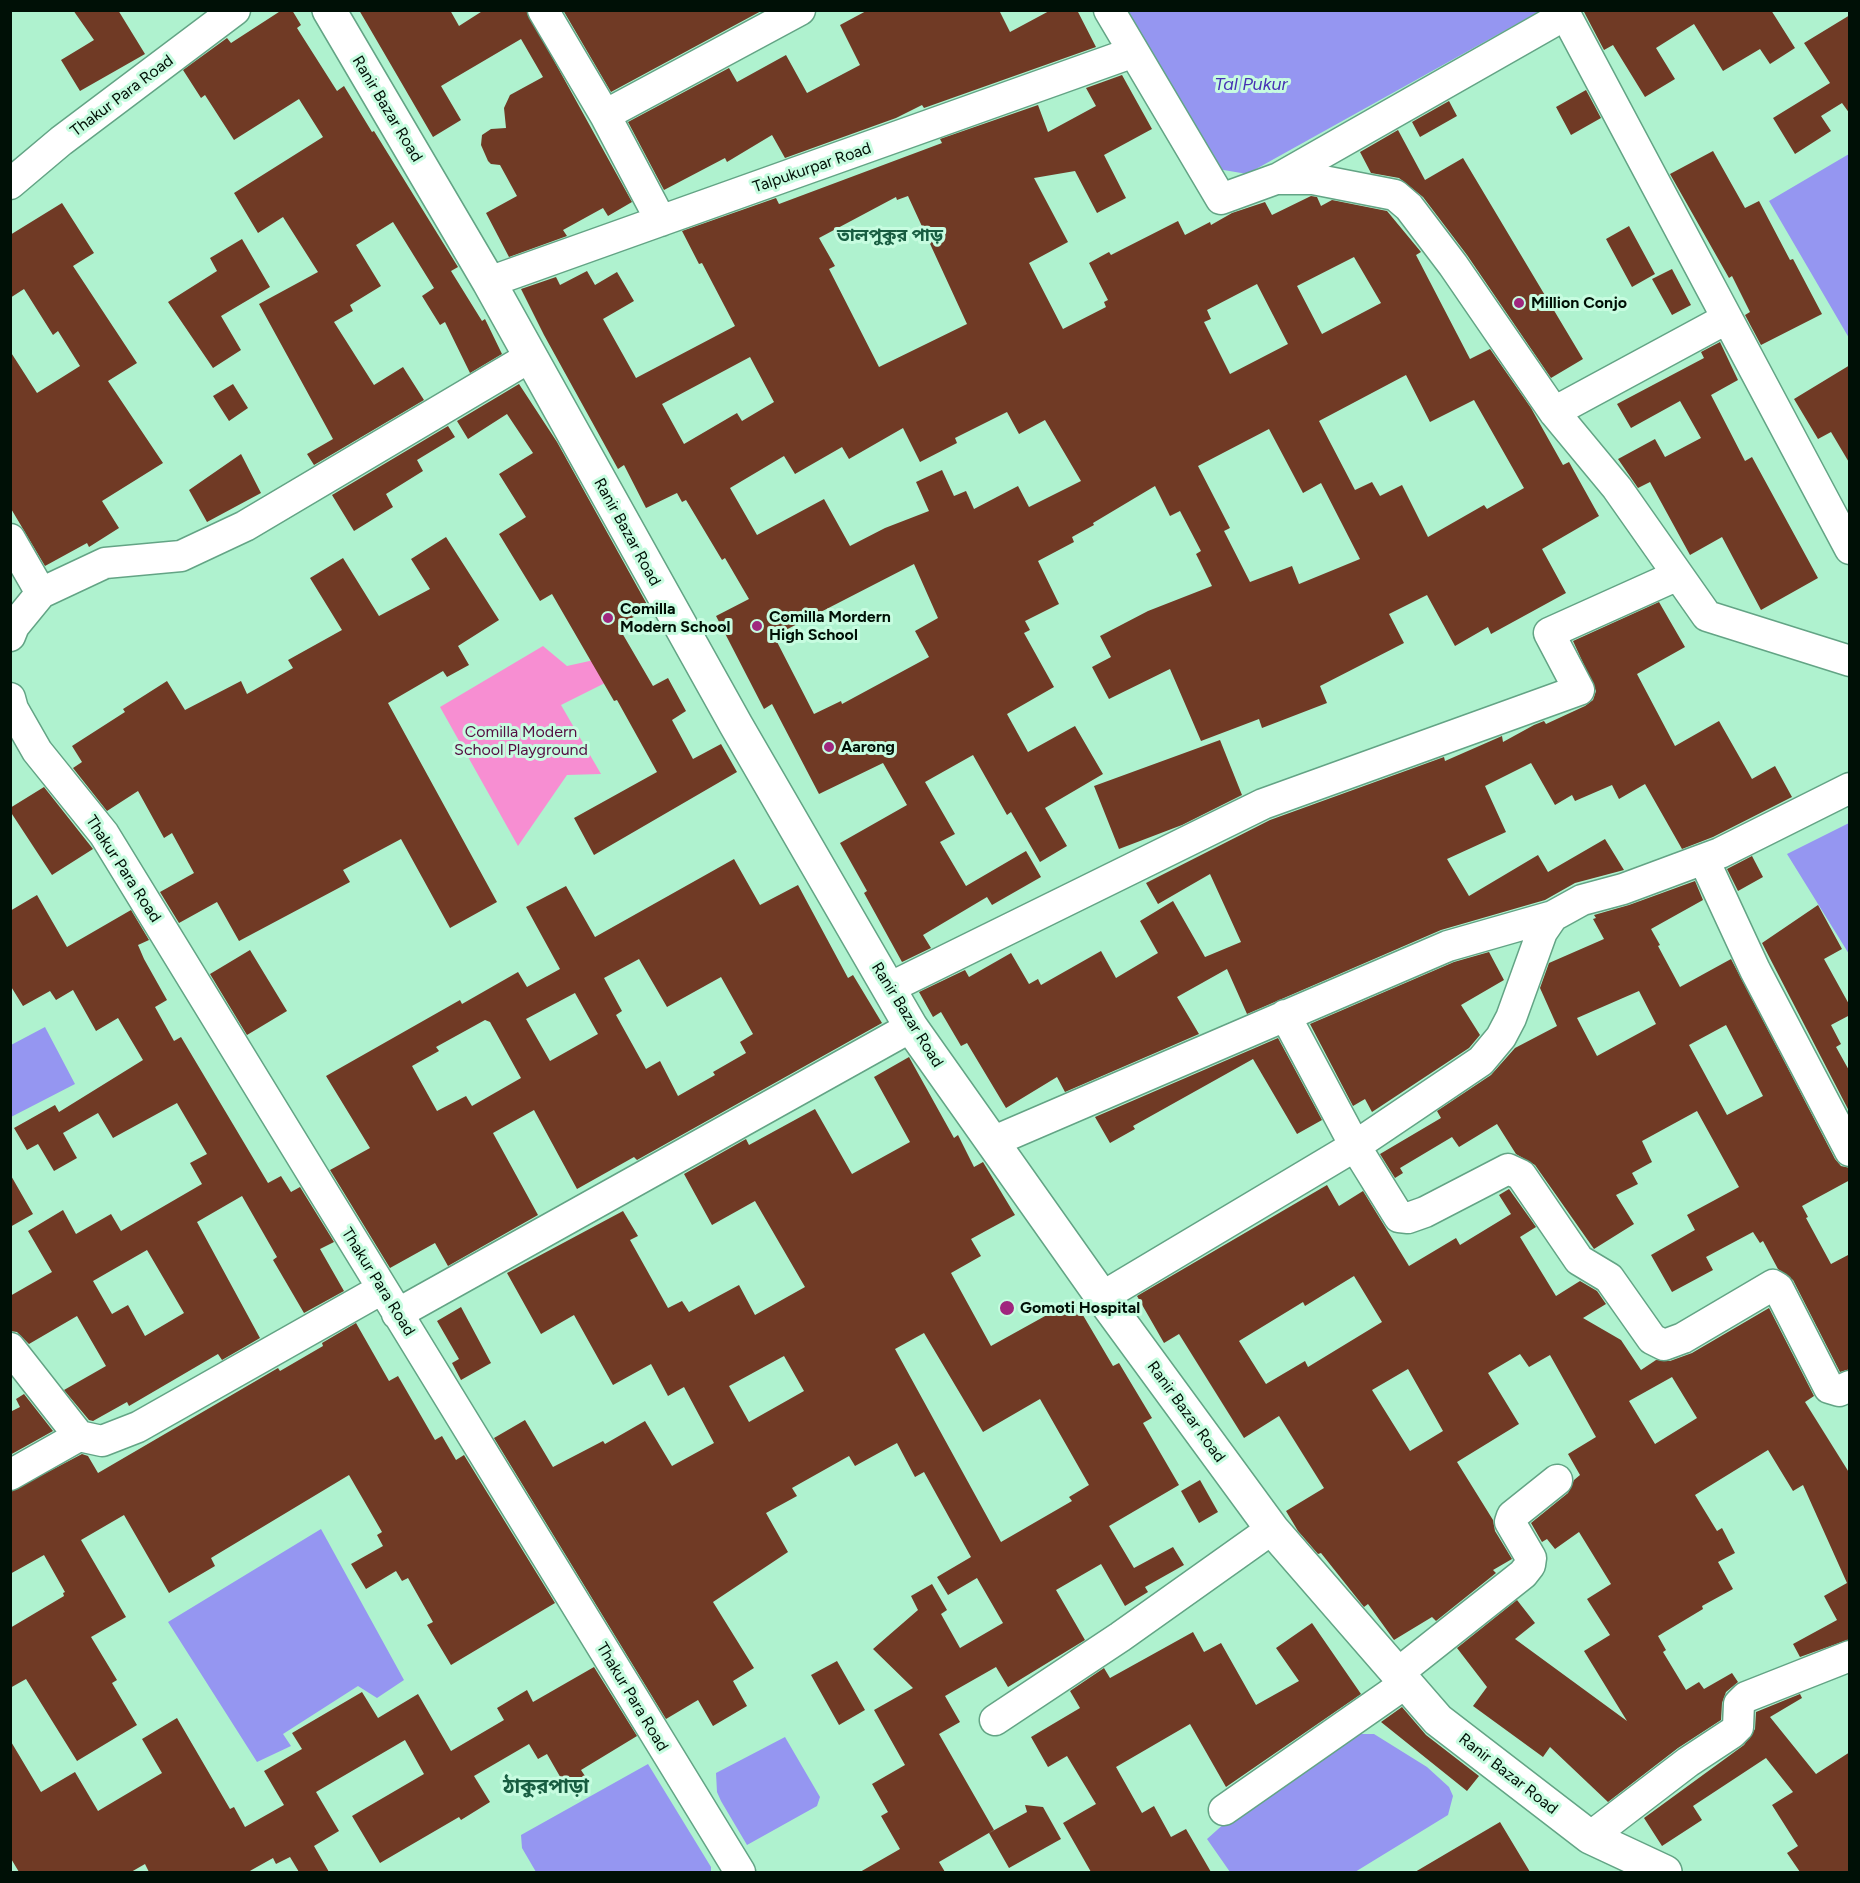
<!DOCTYPE html>
<html>
<head>
<meta charset="utf-8">
<style>
	body { margin:0 }
	#map { position:relative; width:1860px; height:1883px; overflow:hidden; background:#aff2cf; font-family:Figtree,sans-serif }
	canvas { display:block }
	.frame { position:absolute; inset:0; border:12px solid #001006; pointer-events:none }
</style>
</head>
<body>
<div id="map">
<canvas width="1860" height="1883"></canvas>
<div class="frame"></div>
</div>
<script>
const context = document.querySelector('canvas').getContext('2d');
context.lineJoin = 'round';
function fill(path, color) { context.fillStyle = color; context.fill(path, 'evenodd'); }
const toPath = rows => new Path2D(rows.map(r => 'M' + r).join(''));
function stroke(path, color, width, dash) { context.strokeStyle = color; context.lineWidth = width; context.lineCap = dash ? 'butt' : 'round'; context.setLineDash(dash || []); context.stroke(path); }
function drawText(font, color, halo, rows, align = 'center') {
  context.font = font + ' Figtree,"Noto Sans Bengali",sans-serif'; context.lineWidth = 6; context.setLineDash([]); context.textBaseline = 'middle'; context.strokeStyle = halo; context.fillStyle = color; for (const [text, x, y, turn = 0] of rows) {
    context.save(); context.translate(x, y); context.rotate((+turn || 0) * Math.PI / 180); context.textAlign = isNaN(turn) ? turn : align; if (halo) context.strokeText(text, 0, 0); context.fillText(text, 0, 0); context.restore();
  }
}
fill(toPath([
	[543,646,567,666,594,660,605,683,561,705,601,774,567,775,518,846,440,707]
]), '#f78ed2');
fill(toPath([
	[1124,11,1540,11,1247,174,1212,168],
	[1849,154,1849,338,1769,201],
	[1849,823,1849,954,1787,854],
	[45,1027,75,1084,11,1117,11,1045],
	[321,1529,404,1680,377,1698,358,1686,283,1734,291,1746,257,1762,168,1622],
	[1360,1734,1374,1734,1427,1767,1449,1787,1453,1796,1448,1815,1355,1872,1230,1872,1207,1839,1226,1822],
	[785,1737,820,1797,817,1806,747,1845,721,1801,717,1792,716,1773],
	[648,1764,711,1867,711,1872,536,1872,522,1848,521,1835]
]), '#9596f1');
fill(toPath([
	[73,10,118,10,145,54,80,91,61,60,94,40],
	[282,10,292,10,301,25,297,28,337,91,344,86,372,132,374,131,458,267,451,271,482,321,485,319,502,354,470,373,445,322,440,325,422,296,434,288,393,222,356,245,381,286,350,305,353,311,334,322,374,385,403,367,424,400,314,465,307,454,333,439,259,304,318,272,283,217,258,233,234,193,323,137,299,99,234,140,205,95,201,98,183,70,227,38,231,43],
	[359,10,450,10,459,26,484,10,526,10,632,202,608,216,603,208,563,230,567,236,509,257,486,213,517,196,500,165,491,164,488,161,481,145,482,135,491,129,506,128,504,108,510,95,543,77,521,39,441,86,461,120,433,137],
	[563,10,763,10,611,92],
	[868,10,999,10,1010,32,1051,10,1077,10,1096,47,924,108,922,105,896,118,785,158,772,135,727,162,725,158,664,190,628,122,729,68,737,82,786,55,807,93,860,65,840,25],
	[1583,10,1771,10,1795,48,1770,64,1760,49,1723,71,1694,24,1656,48,1675,79,1645,97,1613,45,1604,50],
	[1850,15,1850,114,1842,103,1821,116,1831,131,1795,154,1773,118,1830,83,1804,43],
	[1122,75,1152,129,1104,155,1126,198,1097,213,1075,171,1034,178,1068,242,1029,263,1063,329,1106,307,1104,302,1108,300,1089,263,1109,252,1111,255,1178,221,1185,235,1210,222,1211,225,1232,213,1265,202,1272,215,1311,196,1317,197,1321,206,1332,200,1387,211,1421,252,1416,255,1470,359,1490,349,1531,408,1563,465,1569,462,1599,516,1542,549,1566,593,1491,634,1488,627,1455,646,1427,595,1389,614,1404,643,1320,686,1327,703,1262,728,1259,719,1201,741,1170,669,1109,699,1092,667,1111,657,1100,636,1148,611,1212,586,1196,554,1201,551,1180,511,1170,516,1155,486,1093,523,1094,525,1072,537,1074,542,1038,561,1059,604,1025,621,1030,630,1024,633,1054,687,1007,714,1028,752,1075,726,1103,774,1045,808,1067,846,1040,862,1011,812,1007,815,973,755,925,782,955,834,940,842,966,886,1026,851,1041,877,992,905,987,897,923,935,931,948,902,962,864,893,867,891,840,843,907,805,883,763,819,794,772,704,764,709,716,616,749,599,725,558,722,560,686,500,682,502,677,493,646,508,624,465,618,469,544,335,521,289,556,277,560,285,587,271,595,285,617,272,634,301,603,319,636,378,735,326,702,263,699,264,682,231,776,198,779,204,942,143,940,139,1038,105,1048,132,1096,106,1086,88],
	[908,196,967,324,879,367,829,269,835,266,819,238,896,197,897,200],
	[1354,257,1381,303,1322,334,1297,286],
	[1257,284,1288,344,1230,374,1204,322,1211,319,1207,310],
	[750,357,774,402,742,421,737,413,684,444,662,404],
	[1406,375,1430,422,1474,400,1524,488,1487,509,1484,505,1428,537,1402,485,1380,496,1372,482,1355,490,1319,421],
	[1007,412,1019,434,1045,420,1081,481,1029,507,1018,486,974,509,966,491,954,496,942,470,916,482,929,511,885,528,850,546,824,499,757,535,730,488,784,456,795,474,842,447,849,459,903,428,920,462,957,443,955,438],
	[1269,429,1303,493,1321,483,1360,559,1299,584,1292,566,1250,582,1224,531,1230,528,1198,466],
	[914,564,938,618,915,631,929,657,842,704,841,701,814,714,774,636],
	[1586,90,1601,118,1571,135,1556,107],
	[1449,101,1457,116,1420,137,1412,122],
	[1398,130,1425,180,1463,158,1583,359,1551,378,1467,255,1423,197,1399,178,1371,173,1360,152],
	[1713,151,1745,208,1759,201,1790,260,1793,259,1822,314,1761,345,1745,315,1750,312,1732,276,1729,278,1670,174],
	[62,203,94,253,73,266,137,363,108,381,163,463,102,501,119,528,89,547,87,543,45,566,10,507,10,351,37,393,80,366,58,331,53,335,24,289,10,298,10,235],
	[1629,226,1655,274,1632,287,1606,239],
	[242,239,270,287,221,316,241,350,213,368,168,302,217,271,210,258],
	[1672,269,1691,305,1672,315,1652,279],
	[1720,342,1738,380,1711,395,1745,461,1752,457,1818,578,1761,610,1722,537,1690,555,1650,482,1638,488,1618,459,1655,439,1665,457,1701,438,1680,401,1631,428,1617,404,1704,358,1701,352],
	[1850,365,1850,464,1831,432,1818,439,1794,399],
	[233,384,248,408,229,421,213,396],
	[519,384,557,442,649,608,618,626,653,686,668,678,686,711,672,720,693,759,721,744,737,772,594,855,574,818,657,772,617,700,614,701,552,594,540,601,499,534,526,517,499,474,533,453,507,414,468,439,457,421],
	[448,426,455,437,417,460,423,471,386,494,393,507,354,531,332,495],
	[241,454,261,493,207,522,189,490],
	[446,537,499,620,458,646,469,665,447,677,443,671,388,703,497,902,450,928,401,839,343,870,350,882,239,941,217,902,179,923,160,892,194,873,172,833,164,838,138,791,107,811,73,768,82,762,72,746,125,712,123,709,167,681,185,710,241,681,247,694,293,668,288,660,342,630,310,578,343,558,379,616,430,589,411,559],
	[1659,602,1685,647,1637,674,1675,746,1719,721,1752,779,1775,766,1792,797,1713,837,1682,849,1645,784,1619,799,1612,785,1575,801,1572,795,1555,805,1531,763,1485,786,1506,832,1447,859,1469,896,1538,855,1548,872,1605,839,1624,870,1575,883,1545,900,1441,930,1247,1014,1227,969,1177,997,1199,1034,1065,1092,1057,1077,1006,1108,967,1043,961,1046,941,1012,933,1017,919,992,965,970,969,977,1011,953,1029,984,1038,979,1041,985,1101,951,1116,978,1158,953,1140,921,1173,901,1205,957,1241,942,1210,874,1158,904,1146,883,1270,820,1444,757,1445,761,1502,736,1503,742,1534,725,1544,721,1546,724,1585,706,1593,700,1596,691,1573,641],
	[1220,740,1242,795,1182,825,1119,849,1094,786],
	[44,787,93,849,52,875,10,811,10,808],
	[1752,856,1763,877,1738,891,1727,869],
	[734,859,760,905,798,885,848,978,853,975,882,1023,637,1160,634,1157,577,1189,534,1110,493,1133,538,1215,448,1266,435,1243,390,1268,330,1170,370,1148,326,1076,460,1000,462,1004,518,972,527,987,560,969,526,907,566,886,595,937],
	[639,959,667,1007,721,977,753,1034,740,1042,746,1053,713,1072,715,1075,678,1096,660,1061,646,1069,616,1015,622,1011,604,978],
	[575,993,598,1034,550,1061,526,1019],
	[485,1020,490,1022,521,1078,472,1106,466,1096,437,1111,412,1066,439,1051,436,1047],
	[1695,881,1703,900,1651,929,1660,945,1658,946,1680,987,1731,959,1835,1159,1841,1166,1850,1168,1850,1180,1802,1206,1808,1217,1806,1218,1831,1264,1850,1254,1850,1369,1840,1372,1793,1280,1778,1269,1763,1241,1760,1243,1753,1232,1706,1257,1713,1270,1672,1292,1651,1255,1695,1230,1687,1215,1739,1187,1697,1111,1642,1141,1652,1162,1632,1173,1638,1184,1616,1195,1634,1224,1594,1249,1535,1165,1516,1154,1497,1124,1459,1147,1452,1137,1400,1168,1403,1173,1395,1178,1380,1154,1441,1118,1437,1111,1491,1075,1515,1048,1557,1026,1540,988,1549,963,1604,939,1593,919,1596,918,1594,915,1629,905],
	[1639,991,1656,1024,1597,1056,1577,1018],
	[1726,1025,1763,1096,1727,1115,1689,1045],
	[37,895,67,947,131,910,149,940,138,945,144,959,167,1000,155,1007,174,1041,181,1037,268,1183,281,1176,291,1192,300,1187,334,1242,320,1249,344,1291,304,1313,273,1260,277,1257,242,1196,197,1222,260,1338,222,1360,218,1354,129,1406,127,1402,93,1421,89,1420,64,1390,106,1366,77,1316,29,1344,17,1332,10,1331,10,1296,52,1272,28,1231,63,1210,76,1234,111,1214,121,1231,202,1184,190,1163,207,1154,177,1103,113,1138,98,1113,63,1133,77,1158,54,1171,38,1144,27,1150,14,1128,55,1105,59,1112,143,1060,118,1018,96,1031,73,990,56,1000,50,991,23,1006,10,985,10,911],
	[147,1250,184,1313,145,1336,128,1305,112,1314,93,1281],
	[1818,905,1842,949,1824,959,1850,1006,1850,1015,1831,1025,1841,1044,1836,1047,1850,1072,1850,1113,1762,943],
	[250,950,287,1011,247,1035,210,974],
	[1489,952,1504,980,1461,1005,1480,1035,1469,1048,1372,1112,1365,1099,1353,1106,1310,1024,1454,962],
	[1278,1038,1322,1120,1297,1134,1253,1059,1133,1126,1135,1129,1110,1143,1095,1117],
	[909,1057,954,1138,958,1135,974,1167,983,1162,1015,1215,971,1239,981,1256,951,1273,991,1346,1074,1300,1113,1366,1119,1363,1152,1418,1143,1423,1179,1485,1109,1526,1134,1568,1173,1547,1184,1565,1145,1587,1148,1592,1125,1606,1101,1564,1056,1590,1085,1640,1008,1687,996,1667,945,1696,960,1722,939,1734,994,1830,939,1862,945,1872,860,1872,900,1849,881,1816,888,1812,872,1784,905,1765,874,1710,913,1688,873,1649,918,1610,911,1596,932,1584,947,1610,941,1614,960,1648,1003,1623,977,1578,948,1595,937,1577,971,1557,924,1472,915,1477,897,1443,855,1466,849,1456,792,1488,797,1496,766,1513,788,1552,713,1602,754,1668,733,1681,747,1706,713,1726,698,1700,666,1719,494,1438,525,1420,553,1467,603,1441,605,1444,645,1421,672,1466,714,1443,684,1387,668,1396,651,1364,613,1385,574,1315,541,1334,507,1273,623,1211,638,1236,630,1240,668,1308,682,1301,689,1312,739,1285,755,1315,805,1287,755,1201,712,1225,684,1174,746,1139,749,1145,815,1109,852,1174,910,1142,874,1077],
	[924,1333,983,1432,1040,1399,1089,1485,1069,1497,1072,1501,1001,1542,895,1349],
	[784,1356,804,1391,749,1422,729,1386],
	[10,1174,33,1214,10,1227],
	[1327,1185,1339,1206,1363,1191,1409,1266,1456,1238,1460,1245,1511,1214,1499,1195,1509,1189,1536,1227,1520,1237,1556,1296,1580,1281,1597,1291,1606,1304,1583,1318,1621,1340,1641,1370,1656,1360,1670,1361,1692,1353,1769,1308,1814,1396,1805,1402,1850,1474,1850,1639,1800,1657,1793,1644,1837,1620,1824,1596,1847,1583,1803,1485,1793,1491,1768,1450,1695,1495,1717,1531,1722,1528,1735,1553,1718,1562,1733,1589,1702,1606,1703,1609,1658,1636,1666,1650,1663,1652,1686,1690,1699,1682,1704,1689,1732,1673,1738,1682,1726,1692,1722,1703,1721,1720,1678,1748,1608,1802,1550,1747,1543,1757,1473,1706,1487,1687,1457,1648,1517,1600,1535,1623,1515,1639,1627,1721,1584,1651,1610,1635,1587,1599,1611,1584,1579,1532,1555,1549,1547,1539,1542,1542,1531,1523,1568,1493,1574,1480,1580,1475,1568,1454,1596,1437,1550,1355,1529,1367,1520,1354,1488,1373,1519,1424,1457,1462,1493,1520,1495,1531,1512,1559,1493,1570,1496,1573,1436,1621,1432,1617,1394,1640,1368,1604,1364,1607,1321,1553,1318,1554,1298,1531,1286,1511,1324,1488,1279,1416,1244,1438,1179,1334,1164,1343,1137,1296],
	[1354,1276,1382,1322,1308,1367,1305,1361,1266,1384,1239,1341,1303,1302,1305,1306],
	[1408,1369,1443,1431,1410,1451,1372,1390],
	[1672,1377,1697,1418,1655,1444,1629,1401],
	[461,1307,491,1363,461,1380,452,1363,459,1359,437,1321],
	[356,1323,389,1381,398,1376,435,1440,442,1436,456,1460,464,1455,555,1603,451,1665,427,1625,433,1622,408,1578,402,1581,396,1571,366,1589,351,1564,383,1546,377,1535,382,1532,349,1475,211,1558,215,1566,169,1593,124,1515,81,1540,126,1617,91,1637,117,1680,112,1683,137,1725,77,1761,26,1679,10,1688,10,1628,64,1596,63,1593,65,1592,44,1555,10,1574,10,1492,82,1454,88,1456,98,1473,278,1368,280,1371,323,1346,322,1343],
	[24,1394,53,1431,10,1455,10,1412,20,1407,16,1399],
	[1200,1480,1218,1512,1199,1523,1181,1491],
	[1312,1623,1361,1694,1226,1787,1190,1724,1116,1767,1142,1813,1154,1806,1171,1837,1186,1829,1211,1872,1091,1872,1063,1823,1096,1804,1067,1756,1048,1767,1031,1737,1080,1708,1070,1691,1104,1668,1110,1678,1193,1632,1204,1652,1221,1643,1256,1705,1299,1681,1276,1648],
	[837,1661,865,1710,839,1725,811,1675],
	[594,1667,637,1736,581,1770,585,1776,566,1787,547,1754,538,1759,529,1744,474,1776,490,1802,461,1820,459,1817,380,1863,352,1816,424,1774,405,1740,316,1792,339,1831,314,1846,329,1872,299,1872,290,1857,276,1864,273,1858,248,1872,149,1872,145,1864,131,1872,19,1872,10,1857,10,1740,41,1792,75,1772,98,1811,162,1773,142,1739,177,1718,230,1809,234,1807,245,1827,284,1805,264,1771,302,1749,292,1733,362,1692,378,1718,418,1694,451,1751,504,1720,497,1708,527,1690,533,1702],
	[1800,1694,1802,1698,1770,1717,1816,1774,1850,1752,1850,1872,1800,1872,1787,1853,1798,1846,1772,1805,1793,1792,1766,1758,1693,1806,1702,1820,1662,1846,1644,1818,1744,1745,1755,1729,1756,1712],
	[1402,1707,1426,1735,1479,1776,1467,1791,1381,1722],
	[1025,1805,1043,1807,1061,1839,1009,1868,989,1833,1027,1812],
	[1500,1822,1530,1872,1415,1872,1454,1849]
]), '#703a25');
const street = toPath([
	[543,10,605,115,661,221],
	[1109,10,1221,199,1276,179,1313,179,1395,195,1409,207,1453,265,1554,412,1617,488,1707,616,1850,661],
	[1563,10,1850,549],
	[605,115,800,10],
	[1277,179,1551,23,1560,10],
	[10,184,61,141,235,10],
	[489,282,1134,52],
	[1554,412,1726,319],
	[10,539,41,593],
	[10,636,14,626,41,593,105,563,181,556,245,526,530,357],
	[10,698,13,709,37,751,104,834,740,1872],
	[1704,860,1755,970,1850,1151],
	[889,988,1263,804,1579,690,1549,633,1678,575],
	[1285,1015,1355,1146,1399,1217,1408,1218,1425,1212,1508,1169,1521,1175,1579,1260,1609,1278,1652,1339,1664,1345,1683,1338,1773,1285,1778,1288,1829,1388,1839,1391,1850,1386],
	[992,1142,1448,946,1553,916,1582,900,1623,889,1720,853,1850,788],
	[1102,1297,1355,1146,1481,1061,1501,1037,1511,1018,1542,932,1553,916],
	[397,1314,911,1027],
	[10,1348,79,1436],
	[10,1475,79,1436,102,1441,138,1427,382,1289],
	[1398,1673,1523,1574,1530,1565,1531,1558,1510,1522,1512,1516,1557,1480],
	[995,1720,1120,1637,1272,1529],
	[1224,1810,1406,1683],
	[1590,1837,1688,1762,1732,1733,1738,1727,1739,1704,1746,1697,1850,1656]
]);
const secondary = toPath([
	[329,10,489,282,736,725,911,1027,1102,1297,1272,1529,1438,1720,1590,1837,1665,1872]
]);
stroke(street, '#63a485', 33);
stroke(secondary, '#63a485', 36);
stroke(street, '#fff', 30);
stroke(secondary, '#fff', 33);
for (const [x, y, r, color] of [
	[1519,303,6,"#a0277e"],
	[608,618,6,"#a0277e"],
	[757,626,6,"#a0277e"],
	[829,747,6,"#a0277e"],
	[1007,1308,8,"#a0277e"]
]) { const dot = new Path2D(); dot.arc(x, y, r, 0, 2 * Math.PI); context.fillStyle = color; context.fill(dot); stroke(dot, '#c7fce0', 2); }
drawText('16px', '#001006', '#c7fce0', [
	["Thakur Para Road",122,96,-37],
	["Ranir Bazar Road",387,109,59],
	["Talpukurpar Road",812,168,-19],
	["Ranir Bazar Road",627,532,61],
	["Thakur Para Road",123,869,57],
	["Ranir Bazar Road",907,1015,58],
	["Thakur Para Road",378,1282,58],
	["Ranir Bazar Road",1186,1412,54],
	["Thakur Para Road",632,1697,59],
	["Ranir Bazar Road",1508,1774,38]
]);
drawText('bold 16px', '#001006', '#c7fce0', [
	["Million Conjo",1531,303],
	["Comilla",620,609],
	["Modern School",620,627],
	["Comilla Mordern",769,617],
	["High School",769,635],
	["Aarong",841,747],
	["Gomoti Hospital",1020,1308]
], 'left');
drawText('16px', '#540e41', '#c7fce0', [
	["Comilla Modern",521,732],
	["School Playground",521,750]
]);
drawText('italic 18px', '#4731b4', '#c7fce0', [
	["Tal Pukur",1251,85]
]);
drawText('bold 18px', '#185d41', '#c7fce0', [
	["তালপুকুর পাড়",890,236]
]);
drawText('bold 20px', '#185d41', '#c7fce0', [
	["ঠাকুরপাড়া",546,1787]
]);
</script>
</body>
</html>
